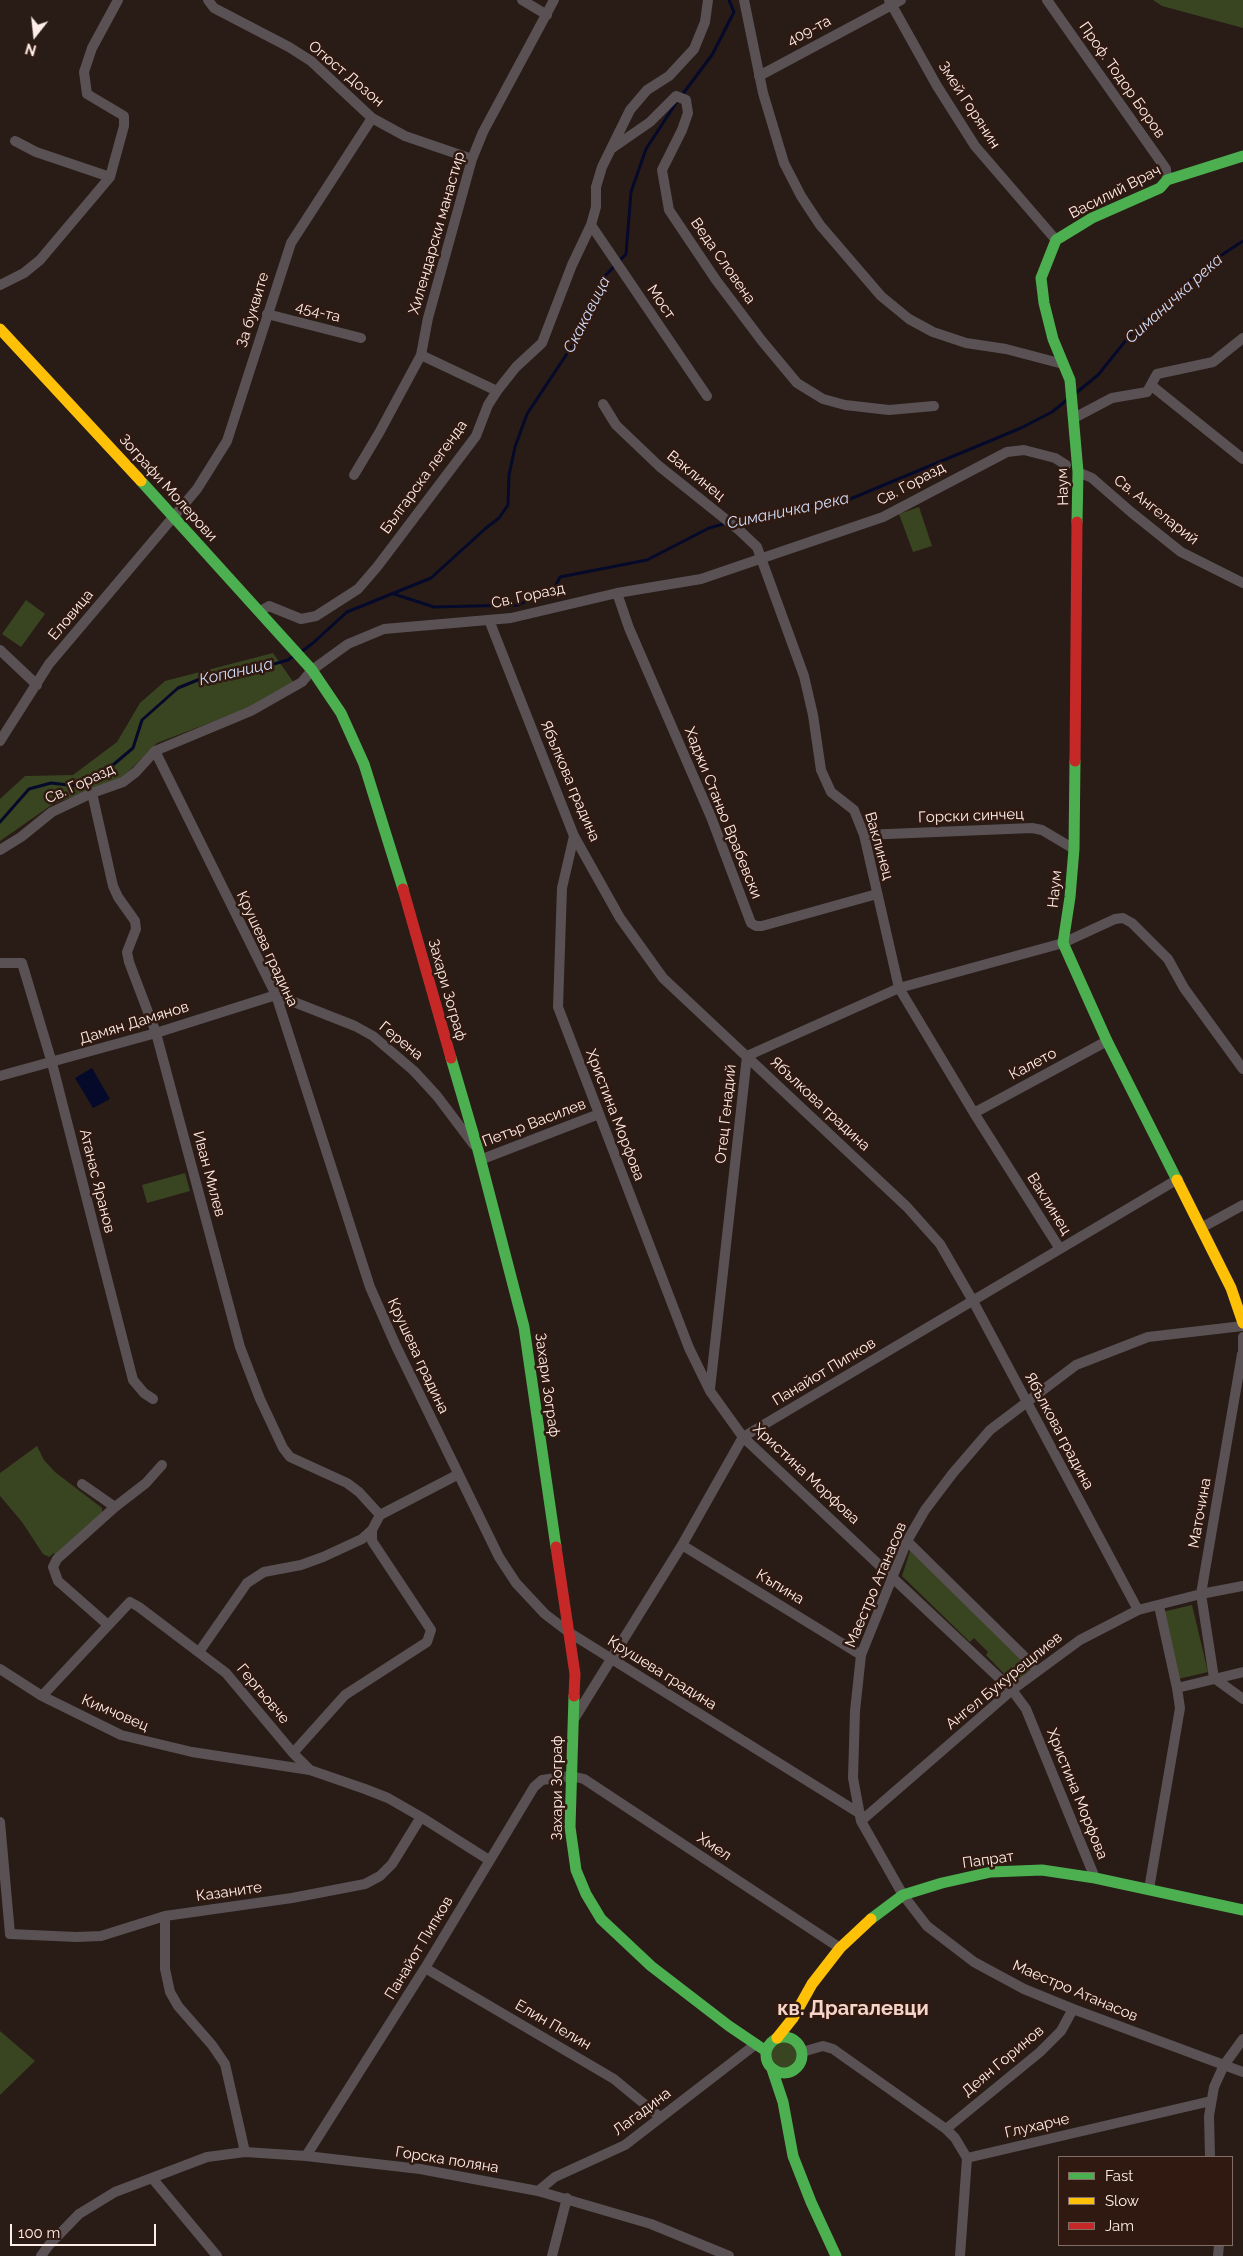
<!DOCTYPE html>
<html>
<head>
<meta charset="utf-8">
<style>
	body { margin:0 }
	#map { position:relative; width:1243px; height:2256px; overflow:hidden; background:#291c17; font-family:Raleway,sans-serif }
	canvas { display:block }
	.legend { position:absolute; left:1058px; top:2156px; width:175px; height:90px; box-sizing:border-box; background:#301910; border:1px solid #836e66; margin:0; padding:6px 9px; list-style:none; font-size:15px; color:#ffeee8 }
	.legend li { display:flex; align-items:center; gap:10px; height:25px }
	.legend b { width:25px; border:1px solid #836e66 }
	.north { position:absolute; left:10px; top:10px; width:50px; height:50px; -webkit-text-stroke:4px #301910; paint-order:stroke; rotate:196deg; font-size:14px; font-weight:700; line-height:20px; text-align:center; color:#ffeee8 }
	.north::after { content:''; display:block; margin:auto; width:18px; height:22px; background:#ffeee8; clip-path:polygon(50% 0,100% 100%,50% 72%,0 100%) }
	.scale { position:absolute; left:10px; top:2224px; width:146px; height:22px; box-sizing:border-box; border:2px solid #ffeee8; border-top:0; padding-left:6px; font-size:15px; line-height:18px; white-space:nowrap; color:#ffeee8; -webkit-text-stroke:4px #301910; paint-order:stroke }
</style>
</head>
<body>
<div id="map">
<canvas width="1243" height="2256"></canvas>
<ul class="legend">
<li><b style="height:6px;background:#4caf50"></b>Fast</li>
<li><b style="height:6px;background:#ffc107"></b>Slow</li>
<li><b style="height:6px;background:#c62828"></b>Jam</li>
</ul>
<div class="north">N</div>
<div class="scale">100 m</div>
</div>
<script>
const context = document.querySelector('canvas').getContext('2d');
context.lineJoin = 'round';
function fill(path, color) { context.fillStyle = color; context.fill(path, 'evenodd'); }
const toPath = rows => new Path2D(rows.map(r => 'M' + r).join(''));
function stroke(path, color, width, dash) { context.strokeStyle = color; context.lineWidth = width; context.lineCap = dash ? 'butt' : 'round'; context.setLineDash(dash || []); context.stroke(path); }
function drawText(font, color, halo, rows, align = 'center') {
  context.font = font + ' Raleway,sans-serif'; context.lineWidth = 5; context.setLineDash([]); context.textBaseline = 'middle'; context.strokeStyle = halo; context.fillStyle = color; for (const [text, x, y, turn = 0] of rows) {
    context.save(); context.translate(x, y); context.rotate((+turn || 0) * Math.PI / 180); context.textAlign = isNaN(turn) ? turn : align; if (halo) context.strokeText(text, 0, 0); context.fillText(text, 0, 0); context.restore();
  }
}
fill(toPath([
	[1153,0,1243,0,1243,28,1162,6],
	[919,507,932,546,913,552,899,514],
	[26,600,45,614,21,647,2,634],
	[273,653,294,683,251,707,157,743,121,779,53,804,0,841,0,799,25,776,73,775,117,742,140,703,165,681],
	[185,1173,190,1191,147,1203,142,1185],
	[37,1446,44,1460,55,1472,102,1508,102,1514,55,1555,54,1553,49,1557,43,1554,22,1522,0,1496,0,1473],
	[911,1548,1033,1669,1014,1684,986,1655,988,1652,974,1638,970,1642,902,1576],
	[1192,1605,1208,1672,1178,1679,1162,1612],
	[0,2031,35,2061,0,2095],
	'770 2055a14 14 0 1 1 28 0a14 14 0 1 1-28 0Z'
]), '#394421');
fill(toPath([
	[92,1068,110,1099,93,1108,75,1078]
]), '#050a2b');
stroke(toPath([
	[682,95,712,55,734,12,729,0],
	[1076,393,1098,375,1135,329,1211,262,1243,241],
	[733,521,775,511,843,502,1021,428,1052,412,1067,400],
	[394,594,434,607,518,605,554,589,560,577,647,560,709,528,727,523],
	[301,652,313,643,347,612,431,578,486,528,499,518,508,505,509,475,515,447,527,414,582,331,604,277,626,254,631,192,646,149,678,100],
	[0,822,29,789,51,783,77,786,107,770,133,748,142,720,178,688,205,677,242,673,288,660,295,655]
]), '#050a2b', 3);
stroke(toPath([
	[208,0,214,8,289,47,311,61,372,118,405,136,472,159],
	[522,0,547,15],
	[744,0,763,93,784,163,801,196,820,225,881,296,909,319,933,332,966,343,1006,349,1063,364],
	[889,0,937,86,975,146,1056,240],
	[1047,0,1166,169,1167,180],
	[759,76,901,0],
	[15,141,36,152,110,177],
	[611,149,650,122,676,96,686,100,688,113,682,130,662,170,669,210,716,280,762,341,797,383,823,399,845,405,889,410,934,406],
	[591,225,707,396],
	[0,285,24,273,40,260,110,177,124,126,124,116,87,94,84,72,92,48,118,0],
	[267,314,361,338],
	[421,355,497,391],
	[1152,386,1243,459],
	[603,404,616,425,659,466,739,530,757,547,804,676,813,715,821,770,831,792,854,810,864,835,899,988,974,1113,1060,1249],
	[1074,418,1112,398,1147,392,1157,374,1213,362,1243,338],
	[1078,472,1092,478,1131,512,1181,552,1243,583],
	[354,475,379,433,421,355,428,318,472,159,483,132,554,0],
	[617,593,629,628,711,817,751,923,756,926,762,926,877,894],
	[260,611,269,606,301,619,316,616,358,589,377,567,476,436,488,405,497,391,516,367,542,343,572,265,591,225,596,207,596,187,602,167,630,110,647,90,669,76,694,49,705,22,708,0],
	[489,620,574,836,620,918,663,978,907,1207,940,1244,973,1301,1138,1610],
	[0,650,37,685],
	[0,741,49,664,197,489,227,441,291,243,372,118],
	[155,751,276,995,370,1287,396,1346,499,1557,516,1583,545,1614,570,1633,859,1813],
	[92,793,113,886,118,897,135,921,136,929,127,952,129,962,156,1033,240,1347,260,1399,283,1448,290,1457,347,1483,359,1492,380,1515],
	[864,835,1032,828,1042,830,1074,849],
	[574,836,562,888,558,1007,689,1348,710,1391,743,1437,1012,1690,1026,1709,1095,1878],
	[0,850,21,837,52,812,92,793,123,782,136,772,155,751,251,711,302,682,312,670,348,644,384,629,511,618,617,593,701,579,883,517,1007,452,1024,450,1055,458,1066,465],
	[0,963,22,963,52,1063,133,1380,144,1393,153,1399],
	[0,1076,156,1033,276,995,355,1026,373,1036,414,1071,437,1096,474,1145],
	[974,1113,1107,1041],
	[480,1160,599,1114],
	[1201,1228,1243,1205],
	[1243,1326,1148,1337,1076,1365,990,1430,953,1473,925,1510,907,1541,861,1655,855,1711,853,1778,861,1821,903,1895,927,1926,974,1962,1024,1989,1073,2009,1243,2072],
	[1243,1337,1243,1356],
	[1242,1354,1201,1594,1214,1678,1243,1699],
	[710,1389,747,1056,899,988,1063,943,1115,919,1123,918,1132,923,1168,959,1184,988,1243,1069],
	[82,1484,115,1507],
	[907,1541,1037,1669],
	[682,1545,861,1655],
	[108,1625,58,1581,53,1567,57,1559,115,1507,146,1483,162,1465],
	[199,1652,247,1583,264,1572,301,1565,323,1557,362,1539,372,1530,380,1515,457,1475],
	[0,1669,42,1696,121,1735,192,1752,310,1770,365,1789,388,1798,421,1817,489,1860],
	[1177,1688,1243,1672],
	[42,1696,130,1602,139,1607,226,1673,293,1753,310,1770],
	[574,1719,682,1545,743,1437,1178,1179],
	[293,1753,345,1695,427,1642,431,1630,372,1541,372,1530],
	[861,1821,1012,1690,1080,1640,1138,1610,1201,1594,1243,1586],
	[0,1822,10,1934,76,1937,101,1936,165,1916,292,1898,365,1884,380,1876,392,1864,421,1817],
	[1149,1889,1180,1708,1177,1688,1159,1606],
	[165,1916,165,1969,170,1992,178,2006,212,2045,225,2064,245,2152],
	[425,1968,614,2079,660,2117],
	[802,2052,823,2046,833,2049,946,2129,955,2138,967,2158],
	[946,2129,1040,2052,1061,2031,1073,2009],
	[306,2156,425,1968,534,1787,542,1780,571,1776,584,1779,840,1948],
	[1210,2157,1209,2116,1214,2087,1224,2065,1243,2039],
	[152,2178,217,2256],
	[538,2191,555,2177,625,2145,756,2044],
	[41,2256,49,2245,79,2214,115,2192,207,2157,245,2152,306,2156,420,2169,538,2191,651,2224,729,2256],
	[552,2256,567,2198],
	[960,2256,967,2158,1211,2101],
	[1218,2256,1219,2245]
]), '#595154', 10);
stroke(toPath([
	[141,481,312,670,341,713,364,764,403,889],
	[1077,522,1078,472,1070,380,1053,339,1044,303,1041,278,1056,240,1092,218,1160,188,1167,180,1243,156],
	[1075,761,1074,849,1070,897,1063,943,1107,1041,1177,1180],
	[451,1058,478,1150,524,1327,556,1547],
	[574,1696,570,1827,576,1870,586,1894,601,1919,651,1966,729,2026,766,2051],
	[871,1919,903,1895,942,1883,991,1872,1042,1870,1095,1878,1243,1910],
	'766 2055a18 18 0 1 1 36 0a18 18 0 1 1-36 0Z',
	[772,2069,783,2102,793,2156,811,2202,836,2256]
]), '#4caf50', 11);
stroke(toPath([
	[0,329,141,481],
	[1177,1180,1231,1288,1243,1323],
	[777,2038,793,2018,812,1984,840,1948,871,1919]
]), '#ffc107', 11);
stroke(toPath([
	[1075,761,1077,522],
	[403,889,451,1058],
	[556,1547,575,1674,574,1696]
]), '#c62828', 11);
drawText('15px', '#ffeee8', '#301910', [
	["409-та",809,31,-28],
	["Огюст Дозон",346,74,40],
	["Проф. Тодор Боров",1122,80,55],
	["Змей Горянин",969,105,57],
	["Василий Врач",1115,192,-27],
	["Хилендарски манастир",437,233,-74],
	["Веда Словена",723,261,55],
	["Мост",661,302,56],
	["За буквите",253,310,-73],
	["454-та",318,312,14],
	["Ваклинец",696,476,39],
	["Българска легенда",424,477,-54],
	["Св. Горазд",911,484,-28],
	["Наум",1063,487,-92],
	["Зографи Молерови",168,488,48],
	["Св. Ангеларий",1156,510,38],
	["Св. Горазд",528,596,-12],
	["Еловица",71,615,-50],
	["Ябълкова градина",570,781,67],
	["Св. Горазд",80,784,-25],
	["Хаджи Станьо Врабевски",723,813,68],
	["Горски синчец",971,816,-2],
	["Ваклинец",879,846,74],
	["Наум",1055,889,-84],
	["Крушева градина",267,949,65],
	["Захари Зограф",447,990,74],
	["Дамян Дамянов",134,1023,-17],
	["Герена",401,1041,39],
	["Калето",1033,1064,-28],
	["Ябълкова градина",820,1104,43],
	["Отец Генадий",726,1114,-84],
	["Христина Морфова",615,1115,69],
	["Петър Василев",534,1123,-21],
	["Иван Милев",209,1174,75],
	["Атанас Яранов",97,1181,76],
	["Ваклинец",1049,1204,58],
	["Крушева градина",418,1356,65],
	["Панайот Пипков",824,1372,-31],
	["Захари Зограф",547,1385,82],
	["Ябълкова градина",1059,1431,62],
	["Христина Морфова",806,1474,43],
	["Маточина",1200,1513,-80],
	["Маестро Атанасов",876,1585,-67],
	["Къпина",780,1587,31],
	["Крушева градина",662,1673,32],
	["Ангел Букурещлиев",1004,1681,-39],
	["Гергьовче",263,1694,50],
	["Кимчовец",115,1713,23],
	["Захари Зограф",557,1788,-90],
	["Христина Морфова",1077,1794,68],
	["Хмел",714,1847,33],
	["Папрат",988,1860,-8],
	["Казаните",229,1892,-8],
	["Панайот Пипков",419,1948,-59],
	["Маестро Атанасов",1075,1991,23],
	["Елин Пелин",553,2025,30],
	["Деян Горинов",1003,2061,-40],
	["Лагадина",642,2112,-37],
	["Глухарче",1037,2126,-13],
	["Горска поляна",447,2160,9]
]);
drawText('italic 16px', '#d0defb', '#301910', [
	["Симаничка река",1174,299,-42],
	["Скакавица",587,315,-63],
	["Симаничка река",788,511,-12],
	["Копаница",236,672,-13]
]);
drawText('bold 20px', '#f6d4c8', '#301910', [
	["кв. Драгалевци",853,2009]
]);
</script>
</body>
</html>
